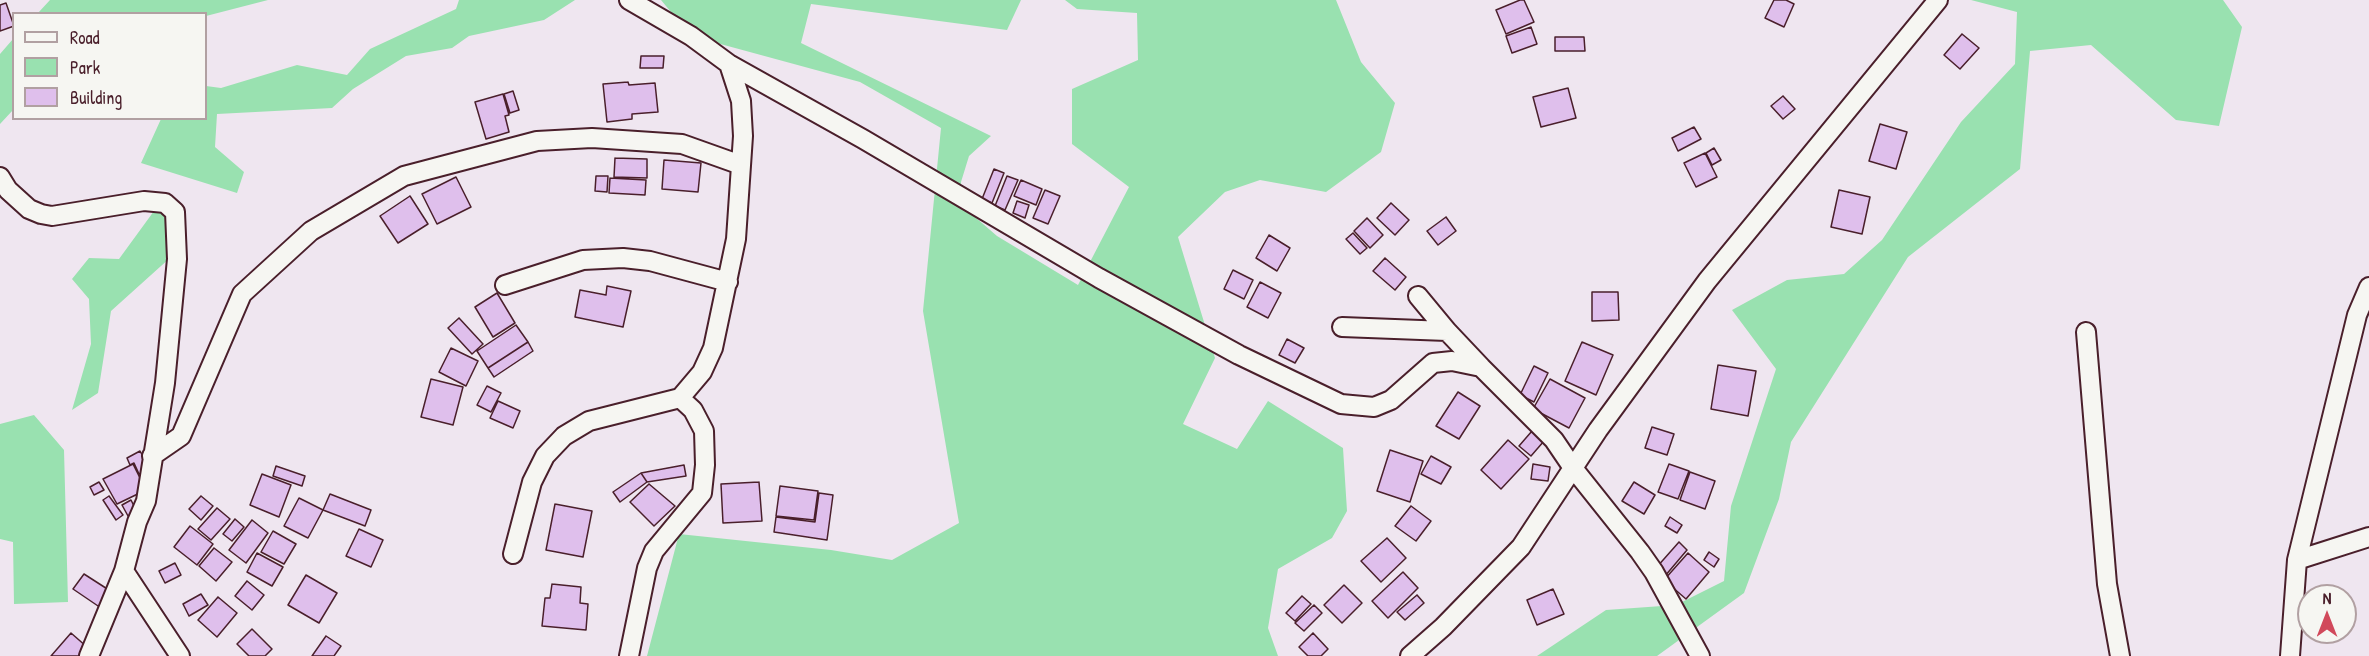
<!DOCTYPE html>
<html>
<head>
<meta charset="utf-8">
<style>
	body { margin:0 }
	#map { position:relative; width:2369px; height:656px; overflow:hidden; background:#efe6f0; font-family:"Patrick Hand",sans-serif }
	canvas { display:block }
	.legend { position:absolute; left:12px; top:12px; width:195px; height:108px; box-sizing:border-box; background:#f6f6f2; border:2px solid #b1a0a2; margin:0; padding:8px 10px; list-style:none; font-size:18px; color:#4a1f2b }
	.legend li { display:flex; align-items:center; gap:12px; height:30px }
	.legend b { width:30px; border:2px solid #b1a0a2 }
	.north { position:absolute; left:2297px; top:584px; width:60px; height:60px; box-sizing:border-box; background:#f6f6f2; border:2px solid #b1a0a2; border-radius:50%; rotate:0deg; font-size:16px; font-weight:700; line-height:24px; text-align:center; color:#4a1f2b }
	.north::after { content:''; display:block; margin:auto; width:21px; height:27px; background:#d1495b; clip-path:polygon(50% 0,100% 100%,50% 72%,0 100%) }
</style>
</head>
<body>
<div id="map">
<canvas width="2369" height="656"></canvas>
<ul class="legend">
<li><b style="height:8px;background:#f6f6f2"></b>Road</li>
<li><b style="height:16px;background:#99e1b0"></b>Park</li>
<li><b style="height:16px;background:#dfbfec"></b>Building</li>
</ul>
<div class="north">N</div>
</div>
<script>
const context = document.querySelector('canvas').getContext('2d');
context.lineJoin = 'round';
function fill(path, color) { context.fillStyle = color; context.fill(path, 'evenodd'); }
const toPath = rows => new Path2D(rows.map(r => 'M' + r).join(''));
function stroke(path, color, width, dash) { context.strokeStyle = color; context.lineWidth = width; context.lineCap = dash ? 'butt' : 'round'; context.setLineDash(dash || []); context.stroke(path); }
fill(toPath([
	[50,0,268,0,206,16,206,14,38,13],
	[459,0,575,0,544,20,469,36,452,48,406,56,353,89,332,108,217,114,215,147,244,172,237,193,141,163,161,119,206,118,206,86,221,88,297,65,347,75,370,49,456,9],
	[661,0,1021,0,1007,30,811,4,801,43,991,136,969,156,961,182,961,205,997,236,1078,285,1129,187,1072,144,1072,89,1138,60,1137,13,1077,9,1065,0,1336,0,1361,62,1395,103,1381,152,1326,192,1260,180,1225,192,1178,237,1215,358,1183,424,1237,449,1268,401,1343,448,1347,511,1332,538,1278,569,1268,628,1278,656,647,656,679,534,831,550,892,560,959,523,923,311,941,128,860,82,691,36],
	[1971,0,2223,0,2242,27,2219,126,2176,120,2091,45,2030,51,2020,169,1908,257,1791,442,1779,499,1744,593,1657,656,1537,656,1606,610,1676,605,1724,581,1731,506,1776,369,1732,310,1787,280,1844,274,1882,240,1961,122,2015,64,2017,12],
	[13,39,13,110,0,124,0,54],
	[154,211,173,217,171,257,111,311,98,393,72,410,91,344,89,299,72,279,89,258,119,259],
	[34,415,64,450,68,602,14,604,13,542,0,539,0,424]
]), '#99e1b0');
const building = toPath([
	[1520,0,1524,0,1534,22,1506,34,1496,10,1520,0],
	[1774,0,1786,0,1794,4,1784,27,1765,18,1774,0],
	[6,3,14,26,0,31,0,5,6,3],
	[1531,27,1537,44,1512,53,1506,36,1531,27],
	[1962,34,1979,48,1960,69,1944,55,1962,34],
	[1555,37,1584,37,1585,51,1555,51,1555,37],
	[641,56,664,56,663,68,640,68,641,56],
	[628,82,629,85,655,83,658,112,632,114,632,119,607,122,603,84,628,82],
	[1568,88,1576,118,1541,127,1533,97,1568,88],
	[513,91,519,110,510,113,504,94,513,91],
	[503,94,509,115,505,116,509,132,486,139,475,102,503,94],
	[1783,96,1795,109,1783,119,1771,106,1783,96],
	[1880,124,1907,132,1896,169,1869,161,1880,124],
	[1694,127,1701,139,1678,151,1672,138,1694,127],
	[1714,148,1721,160,1712,165,1706,153,1714,148],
	[1705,153,1717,177,1696,187,1684,163,1705,153],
	[615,158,647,159,647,178,614,177,615,158],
	[664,160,701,163,698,192,662,189,664,160],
	[994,169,1004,173,992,203,982,199,994,169],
	[596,176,608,176,607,192,595,191,596,176],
	[1007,176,1018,180,1005,210,995,206,1007,176],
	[456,177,471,207,437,224,422,194,456,177],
	[610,178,646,180,645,195,609,193,610,178],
	[1021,180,1042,189,1036,205,1014,196,1021,180],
	[1045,190,1060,196,1048,224,1033,218,1045,190],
	[1839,190,1870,197,1862,234,1831,227,1839,190],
	[410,196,428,224,398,243,380,216,410,196],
	[1017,201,1029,205,1025,218,1013,213,1017,201],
	[1391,203,1409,220,1395,235,1377,218,1391,203],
	[1446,217,1456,231,1438,245,1427,231,1446,217],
	[1367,218,1383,235,1370,248,1354,231,1367,218],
	[1353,233,1367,248,1360,254,1346,239,1353,233],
	[1269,235,1290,248,1277,271,1256,258,1269,235],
	[1385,258,1406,277,1395,290,1373,271,1385,258],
	[1233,270,1253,280,1244,299,1224,289,1233,270],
	[1260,282,1281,293,1268,318,1247,307,1260,282],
	[607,286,631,291,623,327,575,317,580,290,606,295,607,286],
	[1592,292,1618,292,1619,320,1592,321,1592,292],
	[497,293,515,323,493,337,475,307,497,293],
	[459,318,483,344,472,354,448,328,459,318],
	[516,325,528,342,488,368,477,351,516,325],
	[1287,339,1304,348,1295,363,1279,355,1287,339],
	[528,342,533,351,494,377,488,368,528,342],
	[1582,342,1613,355,1596,395,1565,381,1582,342],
	[451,348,478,361,466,386,439,372,451,348],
	[1718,365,1756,371,1748,416,1711,409,1718,365],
	[1534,366,1548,373,1534,402,1520,395,1534,366],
	[431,379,463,387,453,425,421,417,431,379],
	[1550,379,1585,398,1569,428,1533,409,1550,379],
	[487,386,501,393,491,412,477,405,487,386],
	[1458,392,1480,406,1459,439,1436,426,1458,392],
	[498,401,520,411,513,428,490,418,498,401],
	[1652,427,1674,434,1667,455,1645,448,1652,427],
	[1532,431,1544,441,1531,456,1519,446,1532,431],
	[1508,440,1529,459,1501,489,1481,470,1508,440],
	[1390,450,1423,461,1410,502,1377,491,1390,450],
	[140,451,150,469,139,474,134,463,130,465,127,458,140,451],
	[1431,456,1451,467,1441,484,1421,474,1431,456],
	[133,464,146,490,117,504,103,479,133,464],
	[1533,464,1550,467,1548,481,1531,479,1533,464],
	[1669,464,1689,471,1678,499,1658,492,1669,464],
	[684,465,686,476,647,482,641,473,684,465],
	[276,466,305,476,302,486,273,476,276,466],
	[1690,472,1715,481,1705,509,1680,500,1690,472],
	[641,473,647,482,620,502,613,492,641,473],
	[262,474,291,485,279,517,250,505,262,474],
	[99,482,104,490,94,495,90,487,99,482],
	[759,482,762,521,723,523,721,484,759,482],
	[1634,482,1655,495,1644,514,1622,501,1634,482],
	[649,484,675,506,654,526,630,502,649,484],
	[780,486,818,491,814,520,776,516,780,486],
	[819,493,833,495,827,540,774,532,776,517,815,522,819,493],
	[330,494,371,510,365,526,323,510,330,494],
	[109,496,123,515,116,520,103,500,109,496],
	[201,496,213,506,201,520,189,509,201,496],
	[299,498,323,510,308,538,284,526,299,498],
	[131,500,136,510,128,516,122,505,131,500],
	[555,504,592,511,583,557,546,550,555,504],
	[1411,506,1431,521,1416,541,1395,526,1411,506],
	[217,508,230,519,211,540,198,529,217,508],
	[1670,517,1682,525,1677,533,1665,526,1670,517],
	[235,519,244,527,232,541,223,534,235,519],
	[252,520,268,533,246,563,229,550,252,520],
	[190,526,213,544,197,565,174,547,190,526],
	[359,529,383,540,371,567,346,556,359,529],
	[273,531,296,544,284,564,261,552,273,531],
	[1387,538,1406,558,1381,582,1361,561,1387,538],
	[1679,542,1687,550,1665,576,1656,568,1679,542],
	[214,548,232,562,216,581,199,566,214,548],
	[1709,552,1719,559,1714,567,1704,560,1709,552],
	[257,553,283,567,272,586,247,572,257,553],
	[1688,553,1709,572,1686,599,1664,580,1688,553],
	[175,563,181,575,165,583,159,571,175,563],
	[1403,572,1418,588,1388,618,1372,601,1403,572],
	[84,574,112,592,101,608,73,589,84,574],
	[306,575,337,593,319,623,288,605,306,575],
	[247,581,264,595,252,610,235,596,247,581],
	[552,584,581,587,580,603,588,604,586,630,542,626,545,598,550,598,552,584],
	[1344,585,1362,603,1342,623,1324,605,1344,585],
	[1553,589,1564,614,1537,625,1527,600,1553,589],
	[201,594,208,605,189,616,183,604,201,594],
	[1417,595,1424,603,1405,620,1397,612,1417,595],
	[1302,596,1311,604,1295,621,1286,613,1302,596],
	[218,597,237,613,217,637,198,620,218,597],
	[1314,605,1322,613,1304,631,1295,623,1314,605],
	[252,629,272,649,265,656,249,656,237,644,252,629],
	[71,633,87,647,79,656,51,656,71,633],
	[1313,633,1328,649,1321,656,1308,656,1299,647,1313,633],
	[326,636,341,646,334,656,312,656,326,636]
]);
fill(building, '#dfbfec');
stroke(building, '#4a1f2b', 1.5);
const minor = toPath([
	[629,0,691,36,729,64,863,139,1099,278,1239,355,1341,404,1374,407,1391,400,1433,363,1452,361,1481,367,1554,440,1573,468,1640,552,1654,572,1700,656],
	[0,177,8,190,29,209,41,214,52,216,144,201,165,203,175,212,177,259,165,383,146,501,137,522,124,571,89,656],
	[505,285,583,260,623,258,650,261,728,282],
	[1418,296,1447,331],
	[1342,327,1447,331,1481,367],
	[2086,332,2107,584,2120,656],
	[152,456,181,436,242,294,311,231,404,176,537,141,592,138,682,144,741,165],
	[513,554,532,482,545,456,564,436,589,421,680,398,702,372,713,348,736,239,743,136,741,101,729,64],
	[2297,560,2369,537],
	[124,571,180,656],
	[629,656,647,568,654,551,702,493,705,465,704,431,693,410,680,398],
	[1410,656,1443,627,1521,547,1598,430,1707,281,1938,0],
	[2290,656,2297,560,2357,315,2369,287]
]);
stroke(minor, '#4a1f2b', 22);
stroke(minor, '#f6f6f2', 18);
</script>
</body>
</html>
